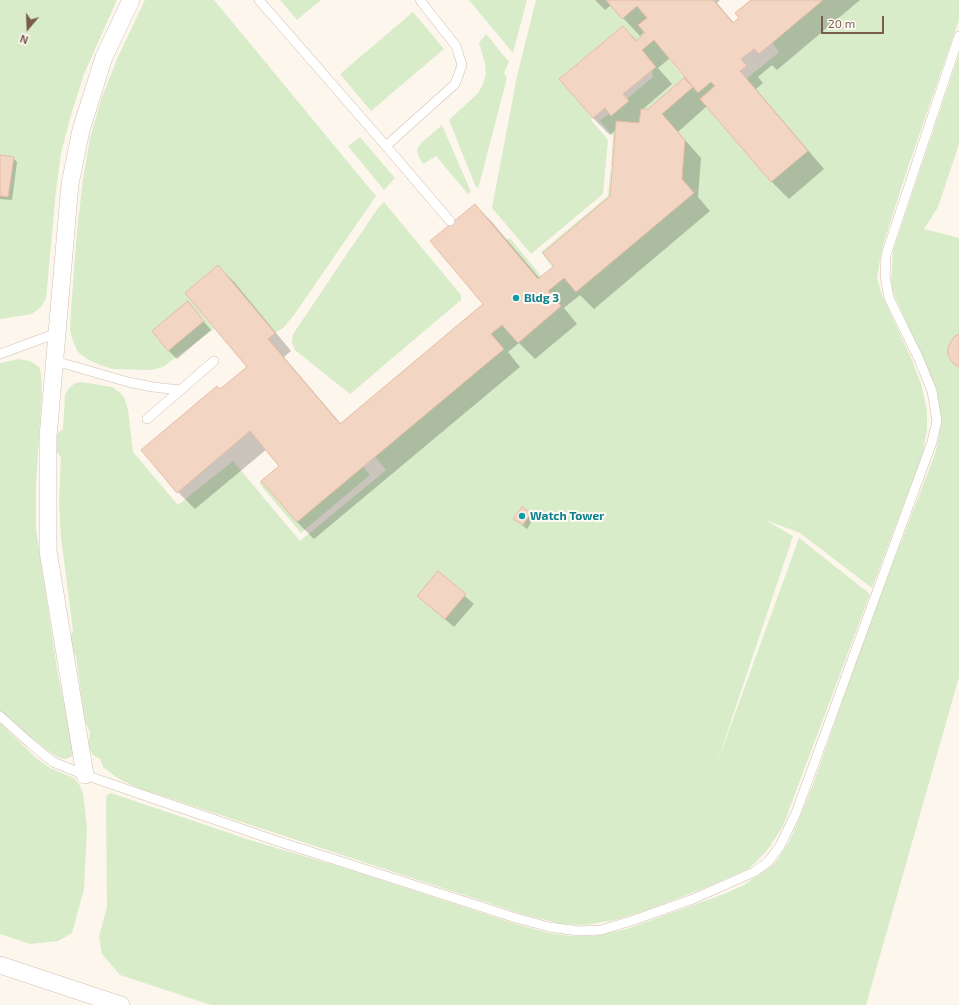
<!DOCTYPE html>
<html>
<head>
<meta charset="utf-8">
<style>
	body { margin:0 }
	#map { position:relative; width:959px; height:1005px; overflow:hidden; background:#fdf6ec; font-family:"Exo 2",sans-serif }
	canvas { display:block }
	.north { position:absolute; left:8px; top:8px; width:40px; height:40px; -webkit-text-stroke:3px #fffaf3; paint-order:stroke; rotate:199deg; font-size:11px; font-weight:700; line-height:16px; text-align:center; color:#7a5c4d }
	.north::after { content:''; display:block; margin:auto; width:14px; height:18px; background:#7a5c4d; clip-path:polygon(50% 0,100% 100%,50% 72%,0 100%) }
	.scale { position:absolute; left:821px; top:16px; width:63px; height:18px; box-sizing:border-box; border:2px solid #7a5c4d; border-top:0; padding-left:5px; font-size:12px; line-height:14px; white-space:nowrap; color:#7a5c4d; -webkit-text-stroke:3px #fffaf3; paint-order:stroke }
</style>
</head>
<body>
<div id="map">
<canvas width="959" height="1005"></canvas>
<div class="north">N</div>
<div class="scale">20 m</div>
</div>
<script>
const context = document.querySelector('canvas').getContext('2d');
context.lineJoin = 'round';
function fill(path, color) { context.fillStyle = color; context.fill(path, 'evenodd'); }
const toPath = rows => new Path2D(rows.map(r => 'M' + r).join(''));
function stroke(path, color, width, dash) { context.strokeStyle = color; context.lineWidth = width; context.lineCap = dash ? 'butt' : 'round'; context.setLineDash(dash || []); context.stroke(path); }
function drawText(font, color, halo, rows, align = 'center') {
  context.font = font + ' "Exo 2",sans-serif'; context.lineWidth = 4; context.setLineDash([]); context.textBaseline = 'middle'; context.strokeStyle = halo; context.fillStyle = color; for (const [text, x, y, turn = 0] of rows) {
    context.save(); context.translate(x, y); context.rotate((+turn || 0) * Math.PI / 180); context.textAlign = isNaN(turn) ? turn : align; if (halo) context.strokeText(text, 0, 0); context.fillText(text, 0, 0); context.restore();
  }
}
fill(toPath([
	[0,0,117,0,84,74,71,115,61,153,56,191,46,298,41,307,32,314,0,319,0,196,9,196,14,157,0,155],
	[145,0,214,0,376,196,294,315,283,328,275,333,218,265,185,293,214,329,163,367,151,370,113,369,100,365,87,359,78,352,74,344,70,331,71,309,77,231,83,179,90,138,102,97,118,57],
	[188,302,204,320,168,351,152,331],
	[280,0,321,0,297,20],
	[469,0,527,0,513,53],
	[536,0,606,0,622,19,637,6,647,18,639,25,645,33,636,41,623,26,559,79,593,118,591,120,608,140,603,194,531,254,492,208,517,76],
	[823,0,959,0,959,20,906,173,884,242,880,260,877,278,882,295,912,360,922,387,927,411,927,429,923,453,872,588,800,533,765,520,793,536,716,766,799,538,870,594,783,826,769,848,757,861,748,869,700,890,644,911,615,920,585,925,562,924,525,915,138,788,119,779,103,767,100,759,93,755,90,750,88,744,90,733,87,725,85,723,76,656,71,650,69,638,73,631,61,537,59,502,61,458,57,452,55,446,55,440,57,434,63,429,65,395,69,388,75,383,81,382,112,387,119,392,124,397,128,410,133,452,178,505,233,461,300,541,386,470,375,457,503,349,491,334,502,325,518,343,561,307,548,291,564,278,576,292,694,193,682,179,662,114,693,87,698,92,711,82,714,86,700,99,771,182,807,151,746,79,779,52,772,43],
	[413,12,444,49,371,111,340,74],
	[486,34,509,62,504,73,507,78,478,189,475,185,449,120,478,93,483,84,486,73,485,63,479,43],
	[654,40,684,78,648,109,641,109,639,123,616,121,612,165,611,165,613,136,600,121,653,77,652,70,642,50],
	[959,54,959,144,938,207,924,229,959,238,959,677,866,1005,211,1005,120,975,102,954,99,937,107,907,106,800,107,795,111,793,253,841,344,868,516,924,548,933,571,936,594,936,627,929,724,894,744,885,775,863,788,844,798,822,814,782,870,623,935,454,939,437,941,421,937,391,893,292,891,280,893,251],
	[442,125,471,192,468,194,436,156,423,164,418,155,417,149,421,143],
	[360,137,395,178,384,190,348,146],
	[610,170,611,170,610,196,543,253,554,266,552,267,541,252,608,196],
	[384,202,461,295,461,300,350,394,295,350,292,343,293,334,378,208],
	[510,238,541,276,538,279,506,240],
	[19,359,30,361,39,367,41,374,42,392,36,484,36,529,58,675,66,713,75,745,73,755,69,758,64,759,57,757,40,745,0,712,0,363],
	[363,466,370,475,301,533,259,483,261,481,297,522],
	[0,723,36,758,50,768,74,778,79,784,83,793,87,828,84,889,72,933,58,941,30,944,0,934]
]), '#d8ecc9');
fill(toPath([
	[595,0,720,0,717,3,734,23,740,18,752,0,860,0,777,70,772,65,758,77,763,83,756,89,824,169,789,199,772,182,707,106,678,132,701,158,698,197,710,211,594,309,580,295,564,308,577,324,535,359,519,343,508,352,520,367,314,539,297,522,263,481,281,466,267,449,195,509,178,492,142,450,220,390,248,367,218,266,235,283,291,351,284,357,341,424,485,304,475,205,492,222,540,279,555,266,611,197,617,129,610,135,593,118,623,27,637,41,646,33,645,31,640,36,611,5,605,10],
	[670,58,685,78,649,110,642,110,672,84,658,68],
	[0,156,13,158,17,162,12,200,0,199],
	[188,303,211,330,177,359,168,350],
	[522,508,534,518,527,529,515,519],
	[438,573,474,604,454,627,427,604]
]), '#0003');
const building = toPath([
	[606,0,713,0,733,23,739,18,735,13,751,0,823,0,759,54,754,49,741,59,747,66,740,71,808,151,771,182,700,99,715,86,711,82,698,93,654,40,642,50,656,67,623,94,629,101,611,116,605,108,593,118,559,79,623,26,636,41,645,33,638,25,647,18,637,6,622,19,606,0],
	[684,78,693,87,662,114,685,140,682,179,694,193,576,292,564,278,548,291,561,306,518,343,502,325,491,334,504,349,297,522,261,481,279,466,250,431,177,493,141,450,217,386,220,389,247,367,185,293,218,265,275,333,268,339,340,424,483,304,430,241,475,204,538,279,554,266,543,253,610,196,616,121,639,123,641,109,648,109,684,78],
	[0,155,14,157,8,197,0,196,0,155],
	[188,301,204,321,168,351,152,331,188,301],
	[959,334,959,367,954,364,950,359,948,354,948,347,954,337,959,334],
	[522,507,531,513,523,525,513,519,522,507],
	[438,571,466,594,445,619,417,596,438,571]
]);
fill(building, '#f3d5c3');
stroke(building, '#e6bba3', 1);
const lane = toPath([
	[259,0,386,146,455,84,462,65,456,46,420,0],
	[386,146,450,221],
	[0,354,57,333],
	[55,361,128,382,153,387,180,390],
	[147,419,214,361],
	[0,716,31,744,53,762,85,775,274,840,516,918,549,927,579,931,601,930,634,920,693,899,754,872,768,862,780,846,796,813,932,442,937,421,932,391,918,357,889,298,885,276,886,255,959,36]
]);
const street = toPath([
	[85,775,48,551,48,437,70,184,81,130,104,57,131,0],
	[0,965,121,1005]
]);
stroke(lane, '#d1beb0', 10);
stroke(street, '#d1beb0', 18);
stroke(lane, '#fff', 9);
stroke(street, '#fff', 17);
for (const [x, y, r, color] of [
	[516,298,4,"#0f9aa8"],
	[522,516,4,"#0f9aa8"]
]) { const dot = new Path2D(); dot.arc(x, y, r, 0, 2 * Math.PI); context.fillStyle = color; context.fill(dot); stroke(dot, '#fffaf3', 1.5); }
drawText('bold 12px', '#0d838f', '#fffaf3', [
	["Bldg 3",524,298],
	["Watch Tower",530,516]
], 'left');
</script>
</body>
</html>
